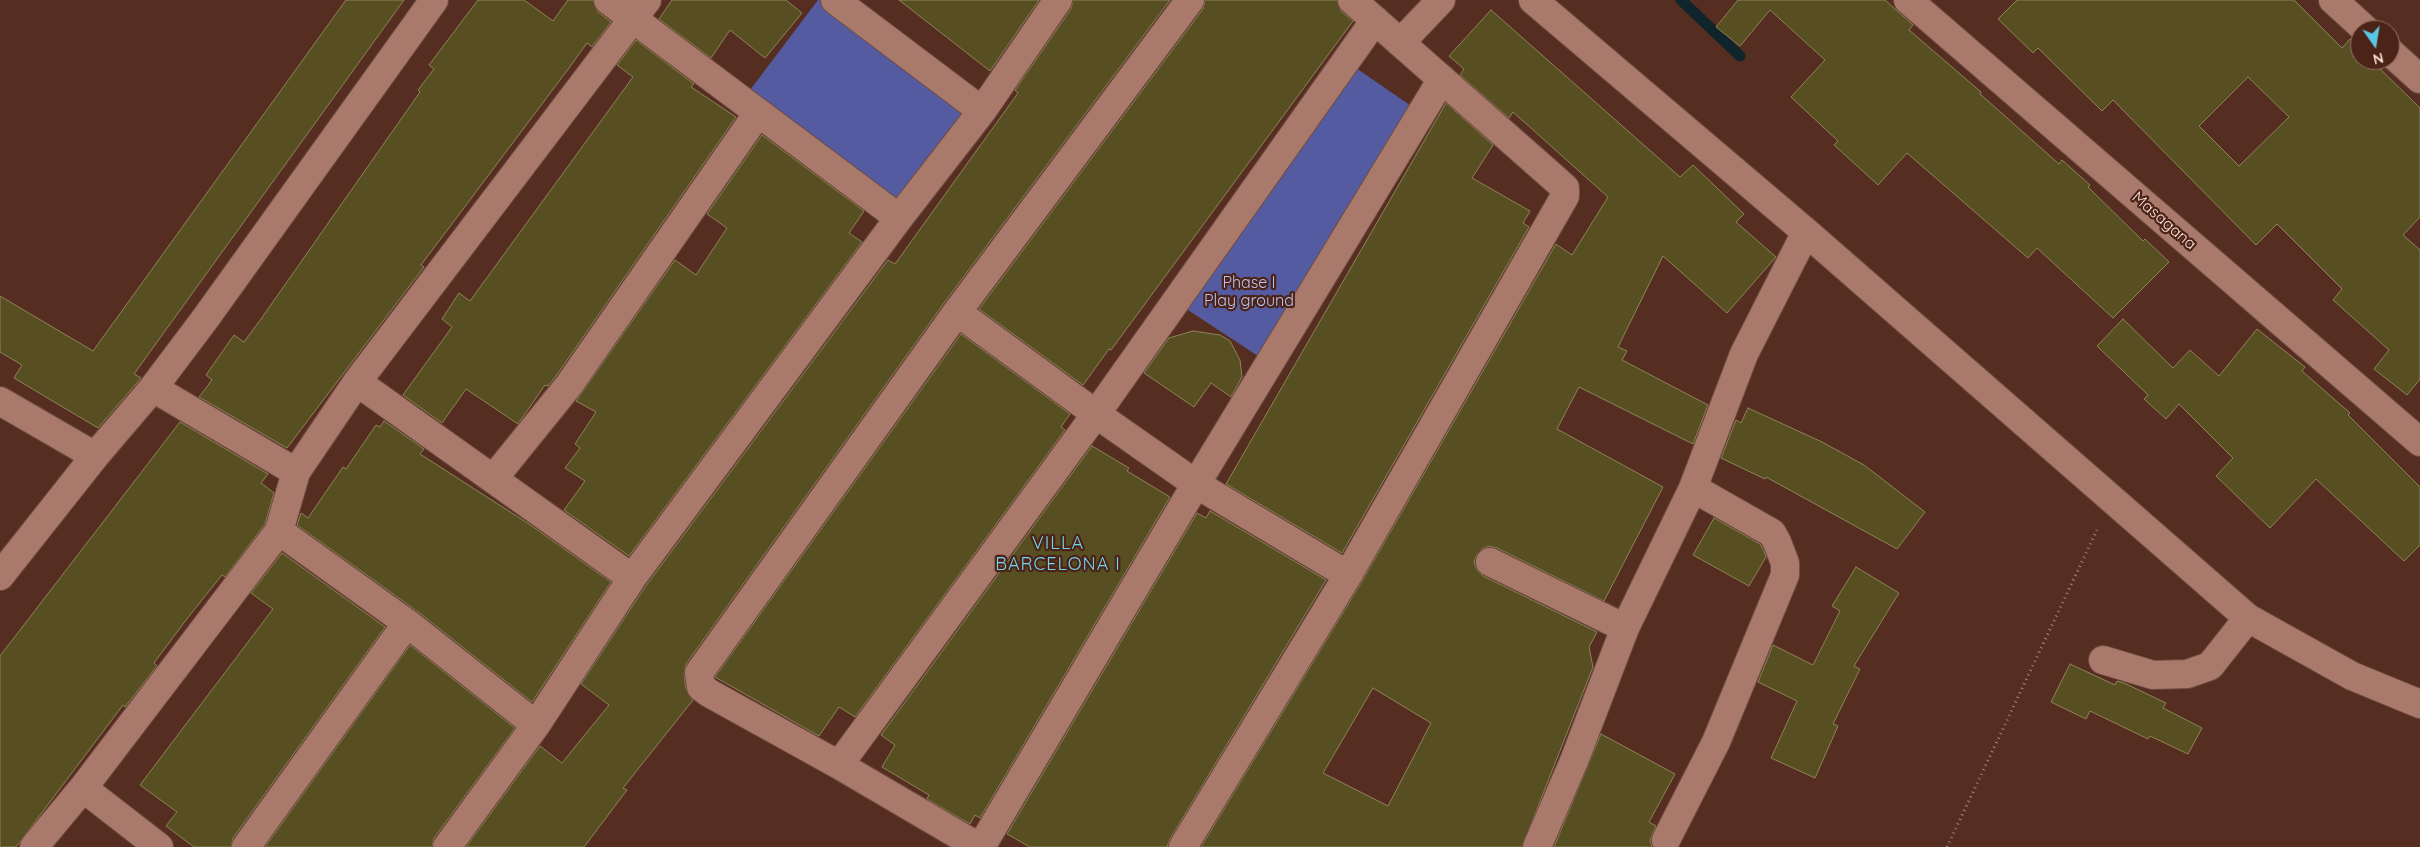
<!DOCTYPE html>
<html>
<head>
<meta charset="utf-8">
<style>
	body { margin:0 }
	#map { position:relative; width:2420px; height:847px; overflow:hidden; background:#562e21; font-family:Quicksand,sans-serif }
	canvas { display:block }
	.north { position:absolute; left:2350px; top:20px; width:50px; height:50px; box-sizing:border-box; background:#4b2317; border:1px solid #916f64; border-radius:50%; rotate:167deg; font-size:14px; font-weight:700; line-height:20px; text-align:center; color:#fbe0d7 }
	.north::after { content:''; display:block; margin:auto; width:18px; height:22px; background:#5ac8e5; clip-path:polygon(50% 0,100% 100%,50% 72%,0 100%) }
</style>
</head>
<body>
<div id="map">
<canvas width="2420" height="847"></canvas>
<div class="north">N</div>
</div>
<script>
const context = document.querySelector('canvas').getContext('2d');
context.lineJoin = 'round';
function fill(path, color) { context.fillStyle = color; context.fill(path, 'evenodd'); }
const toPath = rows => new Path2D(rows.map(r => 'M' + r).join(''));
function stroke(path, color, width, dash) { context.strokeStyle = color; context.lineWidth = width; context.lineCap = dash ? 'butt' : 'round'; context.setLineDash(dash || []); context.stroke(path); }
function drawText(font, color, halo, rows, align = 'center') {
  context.font = font + ' Quicksand,sans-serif'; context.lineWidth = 4.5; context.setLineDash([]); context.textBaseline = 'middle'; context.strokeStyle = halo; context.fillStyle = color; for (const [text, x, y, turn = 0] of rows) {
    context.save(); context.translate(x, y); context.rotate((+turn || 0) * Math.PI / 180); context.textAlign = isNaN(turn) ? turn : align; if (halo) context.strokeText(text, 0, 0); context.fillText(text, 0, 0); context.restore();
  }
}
fill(toPath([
	[818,0,828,0,975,110,897,213,744,98],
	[1353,66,1420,112,1258,356,1185,308]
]), '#555ba0');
stroke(toPath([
	[1681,0,1740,56]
]), '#10252b', 11);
const building = toPath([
	[346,0,404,0,134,374,141,378,98,428,14,378,22,365,0,352,0,296,93,351,346,0],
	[478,0,524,0,553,21,568,0,593,0,598,12,611,22,592,47,587,43,569,68,421,265,424,267,287,448,199,397,212,380,206,375,234,335,244,342,261,319,420,92,418,90,434,69,429,65,478,0],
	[672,0,786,0,802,13,765,58,730,30,711,58,659,19,672,0],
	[899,0,1039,0,990,71,899,0],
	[1073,0,1170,0,944,303,686,664,684,675,686,689,693,700,623,788,627,790,584,847,466,847,540,746,562,763,609,705,581,684,645,587,888,260,895,264,1018,93,1015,90,1071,9,1073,0],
	[1205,0,1337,0,1341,11,1353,21,1111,350,1109,349,1083,385,979,309,1203,9,1205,0],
	[1738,0,1885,0,1913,25,1909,30,1981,92,1980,94,2059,164,2062,160,2090,185,2088,187,2143,241,2145,239,2169,262,2113,318,2037,248,2028,258,1907,153,1878,185,1834,145,1838,141,1791,97,1825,60,1770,10,1740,46,1716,27,1738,0],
	[2017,0,2294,0,2342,48,2350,39,2360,49,2360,60,2371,60,2420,108,2420,217,2403,235,2420,250,2420,379,2407,395,2374,369,2389,350,2333,300,2342,289,2277,224,2256,245,2113,100,2102,111,2038,48,2033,53,1998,19,2017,0],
	[2248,77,2289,117,2239,166,2199,126,2248,77],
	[1491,10,1680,177,1693,165,1744,214,1736,222,1776,257,1727,313,1663,256,1618,347,1627,351,1622,360,1708,405,1693,444,1579,387,1557,429,1663,487,1604,601,1497,548,1489,546,1482,549,1476,556,1474,563,1477,570,1483,576,1597,632,1589,647,1593,667,1522,847,1201,847,1361,583,1556,244,1572,255,1608,197,1513,112,1509,118,1460,75,1464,69,1449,56,1491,10],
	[1373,688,1431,723,1388,806,1323,773,1373,688],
	[636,40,694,84,691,87,736,117,556,376,548,386,545,385,518,424,466,389,442,423,403,395,452,327,442,319,459,293,470,301,633,77,617,65,636,40],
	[1446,103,1493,145,1472,178,1530,211,1523,223,1529,227,1342,553,1226,484,1446,103],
	[762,135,864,211,849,233,862,242,629,556,564,510,585,481,565,468,580,448,575,444,596,412,576,401,675,260,696,275,727,228,707,214,762,135],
	[2123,319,2173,368,2190,350,2219,376,2257,329,2305,367,2302,371,2350,413,2348,415,2420,487,2420,545,2404,561,2316,479,2270,528,2216,476,2233,458,2179,404,2166,419,2144,399,2148,395,2097,346,2123,319],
	[1193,331,1220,335,1230,341,1240,360,1242,377,1231,397,1211,383,1194,407,1144,373,1169,338,1193,331],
	[961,334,1070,414,1061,427,1065,430,855,717,839,707,819,736,715,677,961,334],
	[1748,408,1822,442,1864,465,1925,512,1897,549,1766,477,1765,479,1721,458,1736,420,1741,423,1748,408],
	[384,421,424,449,420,454,529,524,611,582,532,702,417,611,297,525,301,513,308,518,343,467,346,469,376,425,380,427,384,421],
	[180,422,268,474,261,483,274,493,265,524,225,577,222,575,186,620,154,663,157,666,125,707,123,705,16,847,0,847,0,656,180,422],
	[1092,446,1129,468,1127,471,1170,497,980,818,975,815,970,824,927,799,929,795,882,767,895,745,881,735,1092,446],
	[1210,511,1326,580,1170,839,1167,847,1030,847,1007,834,1197,513,1206,518,1210,511],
	[1714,518,1760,544,1763,549,1766,557,1749,586,1693,555,1714,518],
	[282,553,385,627,233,838,231,847,194,847,166,826,177,812,140,785,273,609,251,593,282,553],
	[1856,567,1899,593,1854,666,1860,669,1833,724,1838,726,1815,778,1771,758,1797,701,1758,682,1773,645,1813,665,1840,611,1832,606,1856,567],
	[410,645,515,728,434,838,432,847,265,847,410,645],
	[2070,664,2115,685,2117,681,2124,683,2166,703,2163,708,2202,728,2188,754,2150,736,2148,739,2090,711,2086,719,2051,702,2070,664],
	[1601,734,1675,774,1649,822,1656,826,1650,840,1652,847,1554,847,1601,734]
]);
fill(building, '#574e22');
stroke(building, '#8d8457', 1);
const minor = toPath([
	[608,0,899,218],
	[835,0,982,111],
	[1533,0,1806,232,2248,618,2352,676,2420,704],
	[1908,0,2420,442],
	[2333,0,2366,30],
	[1401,42,1441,0],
	[2390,52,2420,79],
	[957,312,1096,414,1196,484,1348,575],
	[357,382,632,578],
	[153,388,296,472],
	[0,401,95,456],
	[493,479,569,385,758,113],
	[279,531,407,623,536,725],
	[1490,562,1625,628],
	[0,576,95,456,153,388,205,319,434,0],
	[2103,660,2153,675,2187,674,2210,666,2248,618],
	[839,765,1096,414,1375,20],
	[83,788,159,847],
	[1666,840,1716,742,1785,575,1785,563,1777,542,1772,533,1693,488],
	[34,847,83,788,279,531,296,472,357,382,647,0],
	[246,847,407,623],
	[447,847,536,725,632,578,899,218,982,111,1058,0],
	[979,847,839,765,709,693,701,687,699,673,957,312,1190,0],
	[981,847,1196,484,1442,79],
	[1183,847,1348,575,1565,196,1565,188,1555,179,1352,0],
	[1537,847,1574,761,1625,628,1693,488,1744,354,1806,232]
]);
stroke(minor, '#704d42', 30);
stroke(toPath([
	[1947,847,2097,530]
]), '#a68479', 3, [1, 4]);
stroke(minor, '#a9796b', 28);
drawText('16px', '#fbe0d7', '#4b2317', [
	["Masagana",2164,221,41]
]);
drawText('16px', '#bcc4f6', '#4b2317', [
	["Phase I",1249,283],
	["Play ground",1249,301]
]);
context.letterSpacing = '1px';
drawText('18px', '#73d5f1', '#4b2317', [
	["VILLA",1058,544],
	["BARCELONA I",1058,565]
]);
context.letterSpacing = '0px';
</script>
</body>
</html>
